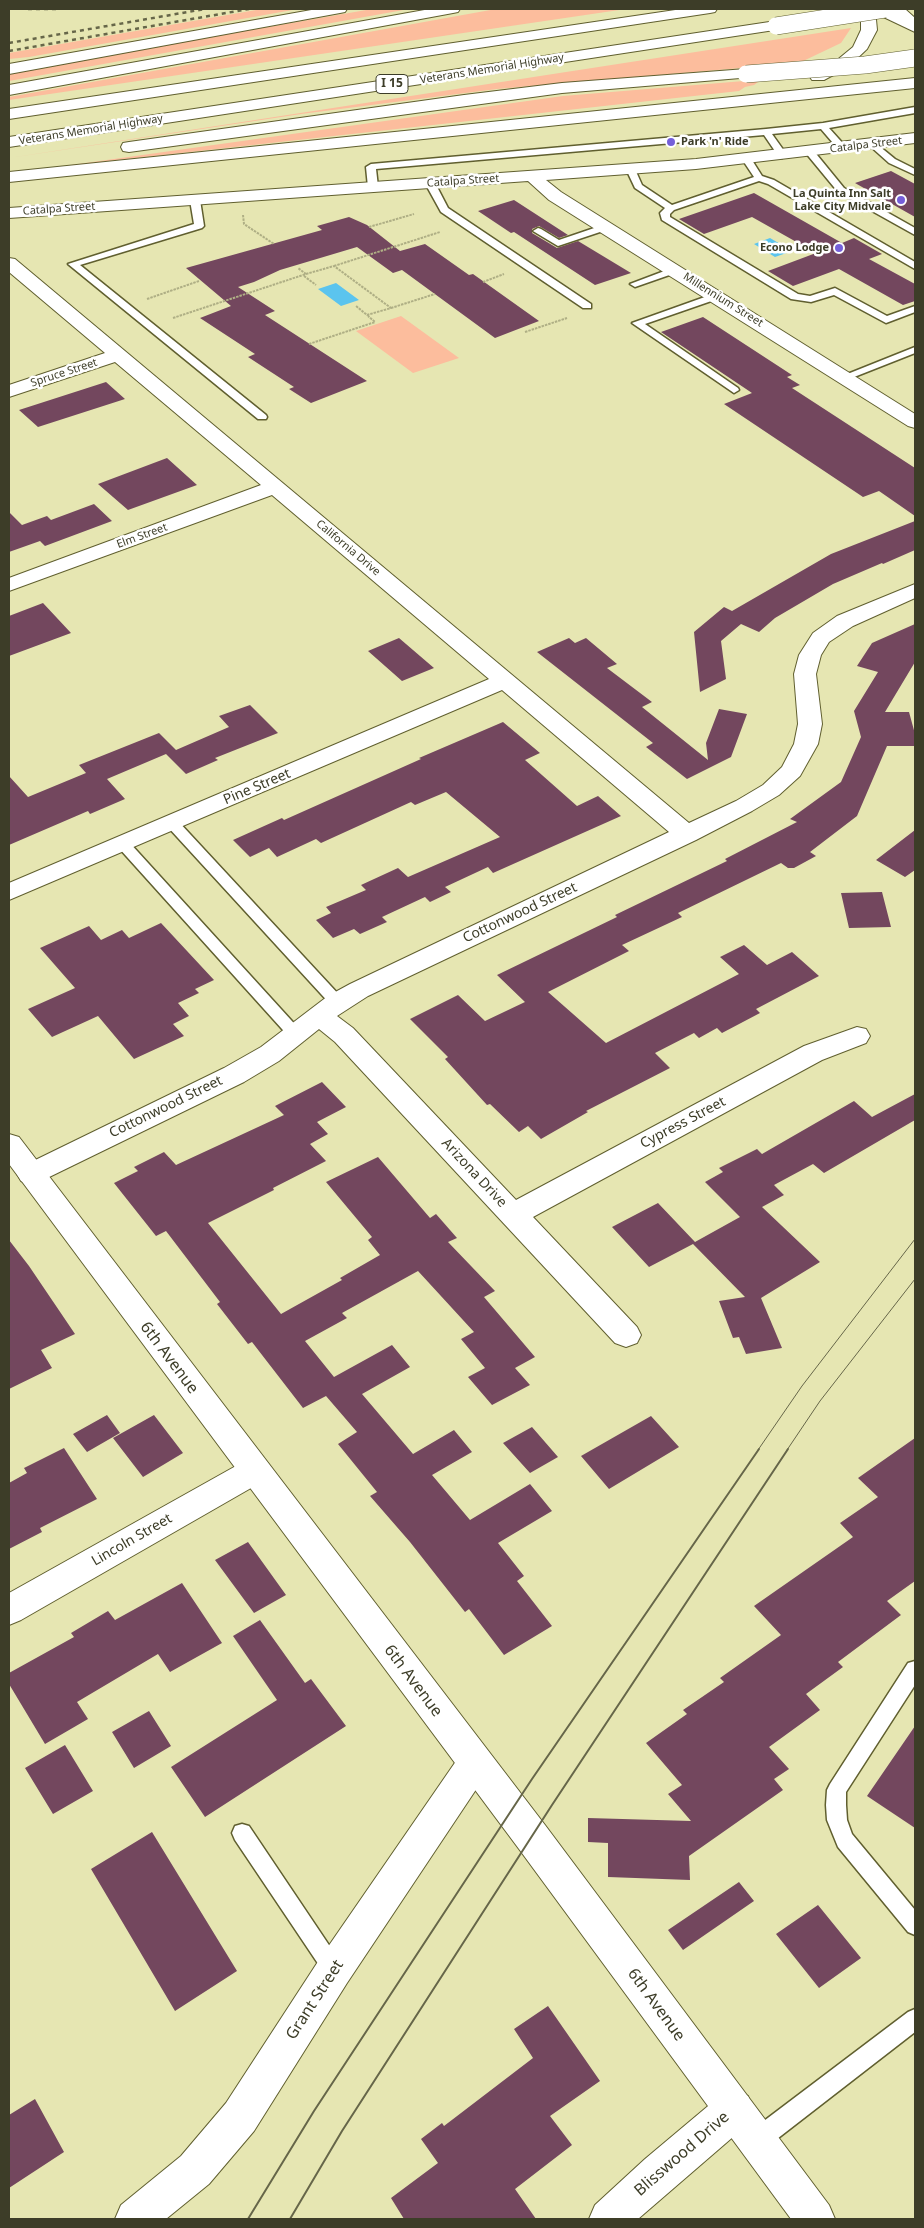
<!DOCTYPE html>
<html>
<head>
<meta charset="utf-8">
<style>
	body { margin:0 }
	#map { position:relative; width:924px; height:2228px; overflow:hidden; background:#e6e6b2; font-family:"Noto Sans",sans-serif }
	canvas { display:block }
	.frame { position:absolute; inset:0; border:10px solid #3d3d28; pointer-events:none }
</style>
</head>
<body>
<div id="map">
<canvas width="924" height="2228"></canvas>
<div class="frame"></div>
</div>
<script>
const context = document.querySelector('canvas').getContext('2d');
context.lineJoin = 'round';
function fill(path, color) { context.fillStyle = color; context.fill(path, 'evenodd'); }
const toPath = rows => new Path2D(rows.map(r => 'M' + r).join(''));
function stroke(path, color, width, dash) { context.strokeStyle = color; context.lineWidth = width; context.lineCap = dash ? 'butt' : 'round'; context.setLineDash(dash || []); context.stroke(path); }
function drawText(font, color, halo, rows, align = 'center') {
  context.font = font + ' "Noto Sans",sans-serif'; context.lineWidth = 5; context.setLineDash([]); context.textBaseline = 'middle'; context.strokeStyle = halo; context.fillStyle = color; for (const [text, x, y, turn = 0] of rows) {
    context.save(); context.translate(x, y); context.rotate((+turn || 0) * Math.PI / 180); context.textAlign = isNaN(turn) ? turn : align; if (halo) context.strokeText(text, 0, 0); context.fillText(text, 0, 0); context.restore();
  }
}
fill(toPath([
	[262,9,298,9,29,57,9,59,9,53],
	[372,9,409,9,9,81,9,72],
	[496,9,626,9,9,100,9,97],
	[851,28,841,43,799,63,497,89,301,114,9,158],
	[756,80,758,82,754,85,745,87,739,91,64,166,563,96],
	[401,316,459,358,413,373,356,331]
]), '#fcbd9d');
fill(toPath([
	[770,238,792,251,775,257,754,244],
	[336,283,359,300,341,306,318,289]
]), '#5bc4ee');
fill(toPath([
	[891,171,915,184,915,217,855,183],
	[754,193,842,243,854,238,882,254,869,259,915,284,915,301,903,305,839,269,793,286,768,271,816,253,752,217,704,234,679,219],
	[514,200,568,235,559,238,539,226,532,229,532,233,557,248,578,241,631,273,595,285,514,232,511,233,478,211],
	[349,217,367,225,400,251,425,244,469,275,473,274,539,321,495,338,402,270,393,273,357,247,280,270,254,282,238,287,275,311,265,315,367,381,311,403,289,389,294,387,248,357,255,354,200,318,231,306,186,268,322,230,317,226],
	[703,317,792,375,787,377,800,385,792,388,915,468,915,516,879,491,863,497,724,404,752,393,661,332],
	[106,382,125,399,38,427,19,410],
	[167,458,197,485,128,510,98,484],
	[94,504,112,521,45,546,40,541,9,552,9,512,22,525,47,516,51,520],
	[915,521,915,550,883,564,882,563,833,584,775,618,759,632,741,624,721,641,726,679,700,692,694,632,724,607,732,611,831,554],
	[43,603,71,633,9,656,9,616],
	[915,624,915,662,885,712,909,712,915,734,915,746,887,746,857,816,810,852,816,856,794,868,788,868,781,863,678,913,682,917,622,945,629,951,548,992,606,1043,739,974,720,957,744,945,767,965,792,952,819,976,756,1009,760,1013,722,1033,717,1028,699,1038,694,1033,655,1053,670,1068,586,1111,588,1112,541,1139,528,1126,519,1132,490,1104,487,1105,445,1059,448,1057,410,1019,458,995,485,1021,525,1002,497,975,617,917,615,915,727,861,725,859,797,822,790,819,841,782,861,737,854,711,878,672,857,666,872,643],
	[399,638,434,668,402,681,368,651],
	[569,638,575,643,586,638,617,664,607,668,652,702,642,707,708,760,706,743,719,709,747,714,731,757,687,779,646,747,653,743,537,652],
	[250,705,278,733,215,758,218,760,186,774,166,754,107,779,125,799,90,814,88,811,9,845,9,776,28,797,86,773,79,765,159,733,176,750,229,727,219,716],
	[503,722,540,753,525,760,577,806,598,796,621,816,493,873,488,867,445,887,451,892,430,902,425,897,382,917,387,922,360,934,354,929,333,938,316,920,331,913,326,907,366,890,361,885,398,868,408,877,500,837,446,792,415,805,411,802,321,843,316,839,277,857,269,848,250,857,233,840,282,818,284,820,421,759,419,758],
	[915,830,915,870,905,877,876,860],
	[882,892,891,927,849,928,841,893],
	[161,923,214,980,195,989,199,993,178,1003,189,1016,173,1024,184,1036,134,1059,98,1016,52,1037,28,1009,75,988,40,948,89,926,101,940,122,930,129,938],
	[322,1082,346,1107,317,1122,328,1134,310,1144,326,1161,273,1188,274,1190,208,1223,281,1314,342,1280,340,1278,380,1255,368,1240,372,1237,326,1182,378,1157,430,1218,436,1214,457,1238,448,1242,495,1291,484,1297,535,1357,515,1368,530,1385,492,1405,468,1377,485,1368,461,1339,474,1332,418,1271,342,1313,347,1318,305,1341,334,1377,392,1345,410,1367,362,1394,413,1454,454,1430,472,1452,432,1475,470,1520,530,1484,552,1511,498,1543,524,1576,517,1581,552,1626,504,1655,469,1609,465,1612,410,1542,370,1496,377,1492,338,1444,357,1432,326,1396,303,1408,252,1342,248,1344,217,1304,220,1302,166,1231,156,1236,114,1183,138,1171,134,1167,164,1152,176,1165,284,1115,275,1106],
	[915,1094,915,1120,824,1173,813,1164,774,1185,784,1195,762,1207,820,1262,761,1298,782,1348,746,1354,739,1337,733,1338,719,1301,745,1297,693,1244,649,1267,612,1227,658,1203,695,1242,740,1217,705,1182,723,1172,719,1168,757,1149,762,1154,854,1101,872,1117],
	[9,1240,29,1266,75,1334,41,1350,52,1368,9,1389],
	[107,1415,120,1433,87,1452,73,1434],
	[154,1415,183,1453,143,1477,113,1438],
	[651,1416,679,1447,609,1489,581,1456],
	[532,1427,558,1457,530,1473,503,1443],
	[915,1438,915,1581,887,1601,901,1615,838,1662,843,1667,806,1694,820,1710,769,1747,789,1769,774,1779,783,1790,689,1856,690,1880,608,1877,608,1843,588,1842,588,1818,691,1821,668,1794,682,1785,646,1743,687,1714,683,1710,724,1682,720,1678,781,1635,754,1606,853,1537,840,1523,878,1497,858,1478],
	[64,1448,97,1499,40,1528,42,1532,9,1549,9,1483,27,1473,24,1468],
	[248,1542,286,1595,254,1613,215,1560],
	[182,1583,222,1643,170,1672,158,1654,77,1702,88,1719,45,1744,9,1684,9,1673,74,1637,71,1633,108,1611,115,1620],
	[260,1620,305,1683,311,1679,346,1726,205,1817,171,1767,277,1700,233,1636],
	[149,1711,171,1746,134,1768,112,1732],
	[915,1726,915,1828,867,1796],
	[65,1745,93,1791,53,1814,25,1768],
	[152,1832,237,1971,175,2011,91,1869],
	[739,1882,754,1901,683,1950,668,1930],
	[818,1905,861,1958,819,1988,776,1934],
	[548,2006,600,2081,550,2116,572,2145,515,2189,536,2219,404,2219,391,2198,438,2163,421,2139,442,2123,444,2126,533,2058,514,2029],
	[35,2099,64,2152,9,2188,9,2115]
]), '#73475e');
const lane = toPath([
	[915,107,915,113,829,128,847,148,842,151,839,150,821,129,772,134,787,155,782,158,779,157,764,135,376,169,378,187,373,190,368,187,366,167,371,164,766,129,823,123,915,107],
	[873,141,895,159,915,169,915,175,889,163,870,146,870,142,873,141],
	[810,149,813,150,844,188,915,228,915,235,838,192,805,152,810,149],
	[747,156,750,157,762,176,774,180,915,262,915,269,768,184,759,181,674,210,670,214,670,217,798,294,810,296,835,288,887,316,915,306,915,312,886,323,834,295,811,302,791,299,662,220,660,213,665,208,635,188,626,169,631,166,634,167,642,185,672,205,754,177,742,159,747,156],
	[430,180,435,183,448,208,591,304,591,308,583,308,441,212,425,183,430,180],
	[195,197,200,200,204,226,202,228,80,265,266,415,267,417,266,419,258,419,68,264,194,224,190,200,195,197],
	[606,224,609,225,609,229,558,246,533,231,538,228,541,229,559,240,606,224],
	[675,267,678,268,678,272,635,287,630,284,675,267],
	[716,293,721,296,720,298,645,324,738,388,739,390,734,393,632,323,716,293],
	[915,347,915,353,849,379,845,380,840,377,915,347],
	[172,819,177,820,342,998,344,1002,342,1006,332,1006,167,826,165,823,167,820,172,819],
	[123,840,128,841,301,1031,303,1035,301,1039,291,1039,118,847,116,844,118,841,123,840],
	[915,1661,915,1685,846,1792,846,1805,847,1820,852,1834,915,1910,915,1935,908,1932,838,1847,827,1820,826,1805,827,1790,830,1784,908,1663,915,1661],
	[242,1824,249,1826,341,1963,344,1970,341,1977,334,1980,327,1977,235,1840,232,1833,235,1826,242,1824],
	[915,2009,915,2032,764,2149,756,2152,748,2149,745,2141,748,2133,908,2012,915,2009]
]);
const street = toPath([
	[9,258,15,259,689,823,736,801,763,785,782,767,794,744,798,724,794,674,799,655,813,633,837,616,915,584,915,598,853,626,829,642,821,655,816,674,822,724,818,744,800,776,779,795,752,811,696,840,368,996,337,1016,353,1028,516,1200,804,1046,857,1027,866,1029,870,1036,866,1043,822,1060,533,1217,637,1327,641,1335,637,1343,626,1347,615,1343,335,1042,319,1029,279,1061,244,1082,41,1181,31,1185,21,1181,17,1174,21,1167,224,1068,261,1047,328,996,350,984,669,832,502,690,9,900,9,883,489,679,272,495,9,591,9,578,261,485,115,362,9,397,9,385,105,353,9,272,9,258],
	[254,1458,265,1462,270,1471,265,1480,21,1620,9,1625,9,1593,243,1462,254,1458],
	[475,1746,487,1751,492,1762,487,1773,347,1983,254,2131,209,2184,166,2219,115,2219,121,2205,181,2156,226,2103,321,1957,463,1751,475,1746],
	[734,2091,748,2096,753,2110,748,2124,638,2219,589,2219,595,2205,645,2159,720,2096,734,2091]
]);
const secondary = toPath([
	[915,133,915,143,696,169,546,180,561,192,915,414,915,428,908,426,549,200,528,181,9,218,9,208,696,159,915,133],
	[9,1134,19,1137,545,1825,829,2205,835,2219,791,2219,519,1849,9,1164,9,1134]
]);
const primary = toPath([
	[871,9,889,9,915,22,915,32,873,12,871,9]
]);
const highway = toPath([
	[317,9,347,9,345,12,340,13,9,74,9,64,317,9],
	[430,9,460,9,458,12,453,13,9,95,9,85,430,9],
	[682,9,717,9,715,12,710,13,9,119,9,109,682,9],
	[861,9,875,9,877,30,867,49,848,67,824,80,812,80,810,77,812,74,836,61,853,47,861,30,861,9],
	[890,9,905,9,915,18,915,30,910,29,890,9],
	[776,21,781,23,784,26,781,29,9,147,9,137,776,21],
	[746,69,752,71,754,74,752,77,562,93,129,152,123,151,121,147,123,143,129,142,464,95,562,83,746,69],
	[915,78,915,88,9,182,9,172,915,78]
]);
stroke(lane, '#605f2f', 3);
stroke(street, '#605f2f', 2);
stroke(secondary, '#605f2f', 2);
stroke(primary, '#605f2f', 2);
stroke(highway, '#605f2f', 2);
stroke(toPath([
	[243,215,244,224,274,244],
	[369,227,414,214],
	[334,266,440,232],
	[306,274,334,266,391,308,367,315,356,306],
	[304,276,316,285],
	[483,282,504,274],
	[147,299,199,281],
	[391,308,435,294],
	[173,318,306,274,298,268],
	[525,332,567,318],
	[309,344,375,322,368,316]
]), '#afaf85', 2, [2.5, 1]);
fill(lane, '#fff');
fill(street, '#fff');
fill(secondary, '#fff');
fill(primary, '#fff');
fill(highway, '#fff');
stroke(toPath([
	[758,1450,802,1386,915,1239],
	[787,1450,820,1401,915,1279]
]), '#666649', 1);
stroke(toPath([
	[248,2219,314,2111,532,1779,759,1449],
	[290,2219,342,2131,552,1805,788,1449]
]), '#666649', 2);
stroke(toPath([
	[28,9,57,9],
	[9,43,205,9],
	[9,51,249,9]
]), '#666649', 2.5, [4, 4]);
const highwayBridge = toPath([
	[776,26,885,9],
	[746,74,865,65,915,58]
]);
stroke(highwayBridge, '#605f2f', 18, []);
stroke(highwayBridge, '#fff', 17);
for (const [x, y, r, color] of [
	[671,142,5,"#755fd9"],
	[901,200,5,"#755fd9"],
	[839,248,5,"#755fd9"]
]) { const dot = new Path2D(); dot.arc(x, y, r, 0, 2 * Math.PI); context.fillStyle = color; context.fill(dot); stroke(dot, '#fff', 2); }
drawText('11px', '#3d3d28', '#fff', [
	["Veterans Memorial Highway",492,69,-9],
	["Veterans Memorial Highway",91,130,-9],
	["Catalpa Street",866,145,-7],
	["Catalpa Street",463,181,-4],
	["Catalpa Street",59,209,-4],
	["Millennium Street",723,300,32],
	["Spruce Street",64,373,-18],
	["Elm Street",142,536,-20],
	["California Drive",348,548,40]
]);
drawText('bold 11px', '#3d3d28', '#fff', [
	["Park 'n' Ride",681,142,"left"],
	["La Quinta Inn Salt",891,194],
	["Lake City Midvale",891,207],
	["Econo Lodge",829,248]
], 'right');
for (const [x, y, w] of [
	[392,84,32]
]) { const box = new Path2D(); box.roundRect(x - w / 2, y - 9.5, w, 19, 4); context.fillStyle = '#fff'; context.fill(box); stroke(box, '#3d3d28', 1); }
drawText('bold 12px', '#3d3d28', null, [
	["I 15",392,84]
]);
drawText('14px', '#3d3d28', '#fff', [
	["Pine Street",257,787,-23],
	["Cottonwood Street",520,913,-25],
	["Cottonwood Street",166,1107,-26],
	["Cypress Street",683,1123,-28],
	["Arizona Drive",474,1173,47],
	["Lincoln Street",132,1540,-30]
]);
drawText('16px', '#3d3d28', '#fff', [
	["6th Avenue",169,1358,53],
	["6th Avenue",413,1681,53],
	["Grant Street",315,2000,-57],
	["6th Avenue",656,2005,54],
	["Blisswood Drive",682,2154,-41]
]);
</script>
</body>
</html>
